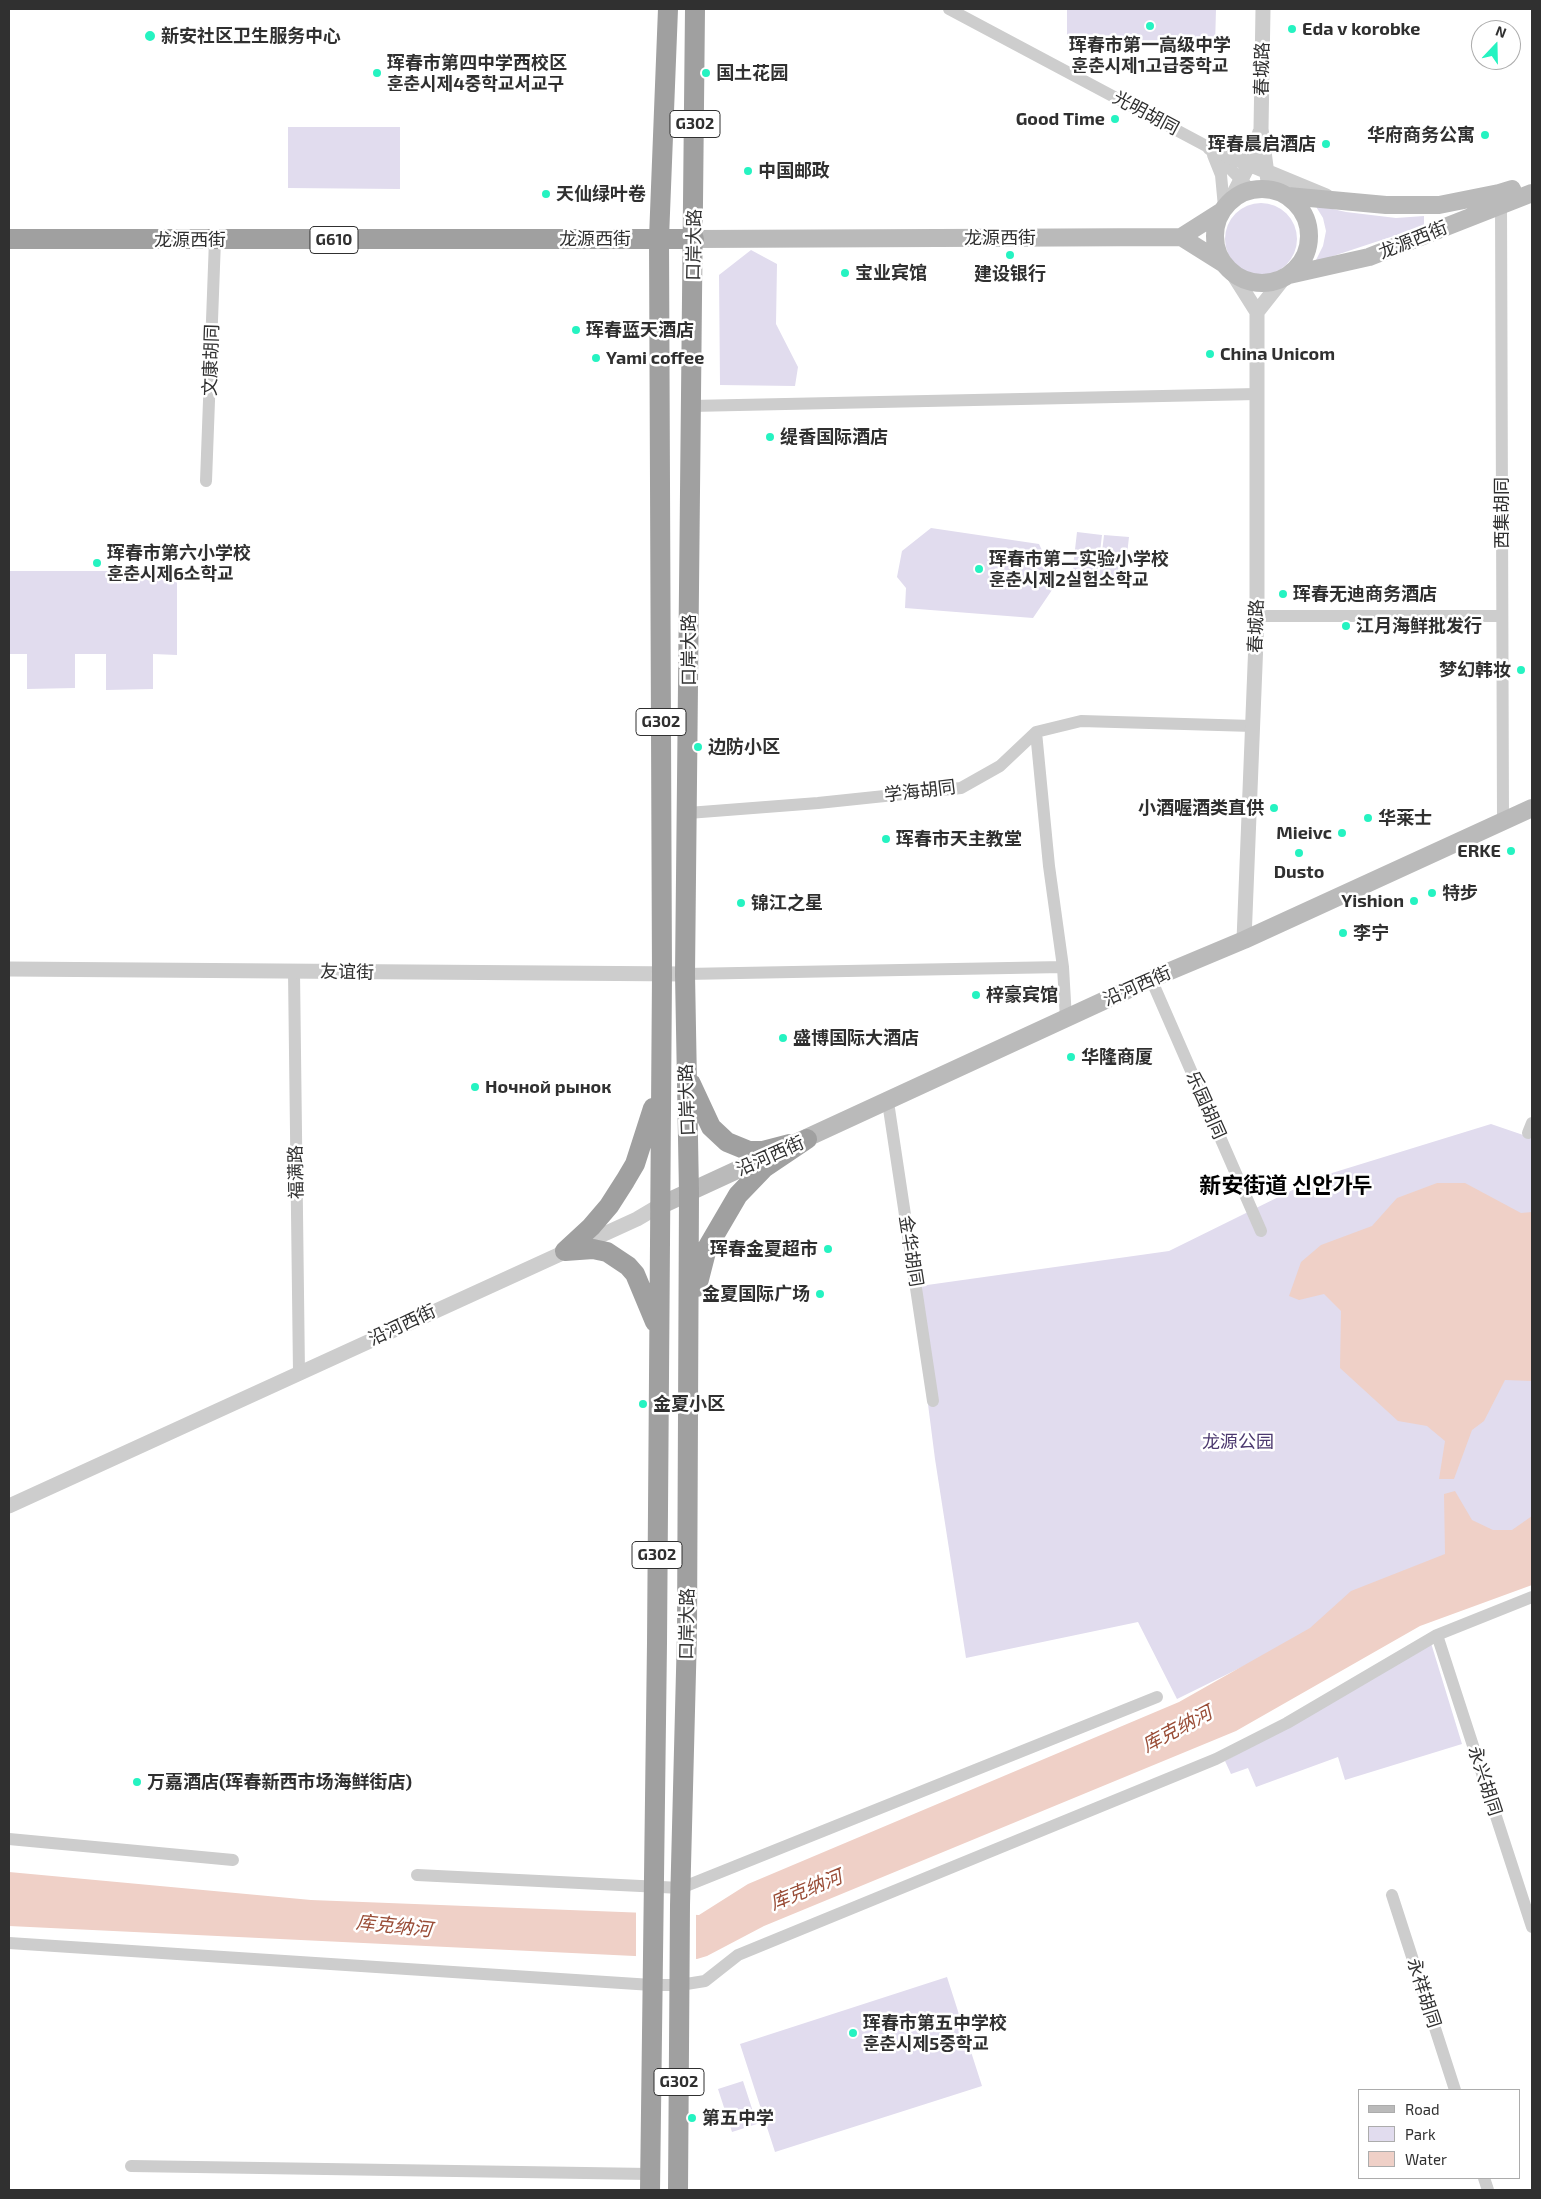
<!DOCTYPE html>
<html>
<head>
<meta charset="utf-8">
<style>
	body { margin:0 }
	#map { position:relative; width:1541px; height:2199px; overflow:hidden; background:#fff; font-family:"Exo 2",sans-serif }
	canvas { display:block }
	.frame { position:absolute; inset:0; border:10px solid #303030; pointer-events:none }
	.legend { position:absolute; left:1358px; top:2089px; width:162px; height:90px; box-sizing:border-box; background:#fff; border:1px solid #acacac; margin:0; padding:6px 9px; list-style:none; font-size:15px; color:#303030 }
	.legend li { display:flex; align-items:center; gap:10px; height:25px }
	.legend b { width:25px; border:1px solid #acacac }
	.north { position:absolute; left:1471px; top:20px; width:50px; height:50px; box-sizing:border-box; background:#fff; border:1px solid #acacac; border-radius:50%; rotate:21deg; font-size:14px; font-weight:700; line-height:20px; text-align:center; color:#303030 }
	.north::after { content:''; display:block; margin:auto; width:18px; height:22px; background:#25f3c1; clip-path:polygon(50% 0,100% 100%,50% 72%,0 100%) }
</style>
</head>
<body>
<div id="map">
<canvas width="1541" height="2199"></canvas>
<div class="frame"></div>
<ul class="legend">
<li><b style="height:6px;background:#bababa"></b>Road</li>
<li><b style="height:14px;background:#e1dcee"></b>Park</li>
<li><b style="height:14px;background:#efd0c7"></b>Water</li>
</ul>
<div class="north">N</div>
</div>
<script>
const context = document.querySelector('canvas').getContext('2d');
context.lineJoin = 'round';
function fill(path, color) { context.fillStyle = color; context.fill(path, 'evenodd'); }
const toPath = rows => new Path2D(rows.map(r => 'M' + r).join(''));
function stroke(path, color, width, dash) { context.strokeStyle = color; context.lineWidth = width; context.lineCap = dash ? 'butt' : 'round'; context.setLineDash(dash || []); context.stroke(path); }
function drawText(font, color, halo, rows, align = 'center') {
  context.font = font + ' "Exo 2","Noto Sans SC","Noto Sans KR",sans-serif'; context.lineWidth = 5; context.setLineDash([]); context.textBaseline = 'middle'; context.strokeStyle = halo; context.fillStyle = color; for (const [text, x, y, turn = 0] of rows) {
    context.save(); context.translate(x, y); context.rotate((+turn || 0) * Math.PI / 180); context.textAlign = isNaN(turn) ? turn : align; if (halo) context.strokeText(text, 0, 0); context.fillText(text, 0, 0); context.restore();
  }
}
fill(toPath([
	[1067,9,1216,9,1215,47,1067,44],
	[288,127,400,127,400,189,288,188],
	'1225 239a36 36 0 1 1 72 0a36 36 0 1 1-72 0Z',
	[1315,205,1346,212,1396,218,1424,216,1424,226,1315,262,1323,246,1326,231,1323,218],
	[751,250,777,264,776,324,798,367,795,386,720,385,719,275],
	[931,528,1039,544,1052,571,1052,590,1033,618,905,608,906,588,897,577,902,551],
	[1077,532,1102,535,1097,578,1072,576],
	[1104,535,1129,537,1124,581,1099,578],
	[9,571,177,571,177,655,153,654,153,689,106,690,106,654,75,654,75,688,27,689,27,654,9,654],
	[1491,1124,1529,1137,1532,1130,1532,1524,1177,1699,1138,1622,966,1658,935,1459,913,1287,1169,1251,1319,1177],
	[1431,1643,1462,1744,1345,1780,1338,1757,1256,1787,1248,1768,1231,1774,1225,1761],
	[947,1977,982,2086,775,2152,740,2044],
	[743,2081,757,2124,732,2132,718,2089]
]), '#e1dcee');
fill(toPath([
	[1437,1183,1465,1183,1521,1213,1532,1212,1532,1381,1505,1380,1484,1421,1472,1430,1454,1479,1439,1479,1445,1441,1427,1426,1398,1421,1340,1368,1341,1311,1324,1294,1299,1300,1289,1296,1301,1262,1321,1245,1372,1226,1397,1198],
	[1455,1491,1472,1520,1493,1530,1512,1530,1532,1516,1532,1585,1420,1626,1236,1731,764,1926,707,1956,697,1959,9,1926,9,1872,311,1900,699,1915,748,1884,1179,1702,1310,1628,1351,1591,1445,1554,1444,1494]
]), '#efd0c7');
fill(toPath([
	[636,1910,696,1912,696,1961,636,1958]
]), '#fff');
stroke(toPath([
	[949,9,1210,148,1251,190],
	[1213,155,1221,175,1224,207],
	[1501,204,1503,822],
	[691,406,1257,394],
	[206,481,215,240],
	[1257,616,1502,616],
	[1036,732,1049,866,1063,967,1066,1019],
	[688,813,818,803,961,788,1000,766,1036,732,1081,721,1253,726],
	[294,972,299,1373],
	[685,974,1063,967],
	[1151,979,1261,1231],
	[888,1102,933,1401],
	[1528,1133,1532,1123],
	[1437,1635,1532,1927],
	[9,1839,233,1860],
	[417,1875,681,1888,1157,1697],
	[1392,1895,1455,2090],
	[9,1943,652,1985,680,1985,705,1981,738,1955,1216,1759,1287,1723,1437,1635,1532,1597],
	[131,2166,650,2174],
	[1484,2178,1488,2190]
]), '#cdcdcd', 12);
stroke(toPath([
	[1263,9,1261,129,1269,189],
	[1210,148,1326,196],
	[1230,201,1248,166,1260,132],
	[1233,274,1257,312,1257,616,1244,940],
	[1257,312,1283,279],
	[9,969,685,974],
	[9,1506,637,1219,659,1206]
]), '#cdcdcd', 15);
stroke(toPath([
	'1215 236a47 47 0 1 1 94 0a47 47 0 1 1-94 0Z',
	[1288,196,1386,205,1439,205,1499,193,1512,189],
	[1181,237,1224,264],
	[694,239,1181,237,1222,211],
	[1289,275,1369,257,1532,193],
	[659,1206,1151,979,1244,940,1532,808]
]), '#bababa', 18);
stroke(toPath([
	[9,239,694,239],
	[691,1084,711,1127,727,1142,749,1151,763,1151,790,1144],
	[565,1251,591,1227,609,1206,625,1181,635,1164,653,1108],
	[565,1251,593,1249,607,1252,628,1266,635,1274,655,1322],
	[697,1287,707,1248,738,1195,764,1168,807,1139],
	[650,2190,657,1643,662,975,659,238,668,9],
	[678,2190,680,1905,687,1633,689,1193,685,974,695,9]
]), '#a0a0a0', 20);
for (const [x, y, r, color] of [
	[1150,26,5,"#25f3c1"],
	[1292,29,5,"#25f3c1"],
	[150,36,6,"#25f3c1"],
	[377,73,5,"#25f3c1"],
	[706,73,5,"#25f3c1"],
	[1115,119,5,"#25f3c1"],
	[1485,135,5,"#25f3c1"],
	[1326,144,5,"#25f3c1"],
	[748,171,5,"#25f3c1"],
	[546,194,5,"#25f3c1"],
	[1010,255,5,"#25f3c1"],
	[845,273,5,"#25f3c1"],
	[576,330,5,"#25f3c1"],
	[1210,354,5,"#25f3c1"],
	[596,358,5,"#25f3c1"],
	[770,437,5,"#25f3c1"],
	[97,563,5,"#25f3c1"],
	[979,569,5,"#25f3c1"],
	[1283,594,5,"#25f3c1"],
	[1346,626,5,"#25f3c1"],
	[1521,670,5,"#25f3c1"],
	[698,747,5,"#25f3c1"],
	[1274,808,5,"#25f3c1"],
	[1368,818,5,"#25f3c1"],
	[1342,833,5,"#25f3c1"],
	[886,839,5,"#25f3c1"],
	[1511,851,5,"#25f3c1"],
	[1299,853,5,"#25f3c1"],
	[1432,893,5,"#25f3c1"],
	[1414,901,5,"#25f3c1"],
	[741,903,5,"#25f3c1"],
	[1343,933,5,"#25f3c1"],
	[976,995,5,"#25f3c1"],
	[783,1038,5,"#25f3c1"],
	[1071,1057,5,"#25f3c1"],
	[475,1087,5,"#25f3c1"],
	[828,1249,5,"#25f3c1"],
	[820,1294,5,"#25f3c1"],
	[643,1404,5,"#25f3c1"],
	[137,1782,5,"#25f3c1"],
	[853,2033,5,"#25f3c1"],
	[692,2118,5,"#25f3c1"]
]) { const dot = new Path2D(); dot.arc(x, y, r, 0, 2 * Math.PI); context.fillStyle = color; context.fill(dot); stroke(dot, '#fff', 2); }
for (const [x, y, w] of [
	[695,124,50],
	[334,240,48],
	[661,722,50],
	[657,1555,50],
	[679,2082,50]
]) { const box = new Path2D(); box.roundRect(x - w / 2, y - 13.5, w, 27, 4); context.fillStyle = '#fff'; context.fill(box); stroke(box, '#303030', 1); }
drawText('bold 16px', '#303030', null, [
	["G302",695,124],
	["G610",334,240],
	["G302",661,722],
	["G302",657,1555],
	["G302",679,2082]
]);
drawText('bold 18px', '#303030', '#fff', [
	["Eda v korobke",1302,29],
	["新安社区卫生服务中心",161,36],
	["珲春市第一高级中学",1150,45,"center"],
	["훈춘시제1고급중학교",1150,66,"center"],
	["珲春市第四中学西校区",387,63],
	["훈춘시제4중학교서교구",387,84],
	["国土花园",716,73],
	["Good Time",1105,119,"right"],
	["华府商务公寓",1475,135,"right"],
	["珲春晨启酒店",1316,144,"right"],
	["中国邮政",758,171],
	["天仙绿叶卷",556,194],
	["宝业宾馆",855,273],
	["建设银行",1010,274,"center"],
	["珲春蓝天酒店",586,330],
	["China Unicom",1220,354],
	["Yami coffee",606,358],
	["缇香国际酒店",780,437],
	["珲春市第六小学校",107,553],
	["훈춘시제6소학교",107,574],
	["珲春市第二实验小学校",989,559],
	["훈춘시제2실험소학교",989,580],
	["珲春无迪商务酒店",1293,594],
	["江月海鲜批发行",1356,626],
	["梦幻韩妆",1511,670,"right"],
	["边防小区",708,747],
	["小酒喔酒类直供",1264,808,"right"],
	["华莱士",1378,818],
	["Mieivc",1332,833,"right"],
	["珲春市天主教堂",896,839],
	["ERKE",1501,851,"right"],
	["Dusto",1299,872,"center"],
	["特步",1442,893],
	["Yishion",1404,901,"right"],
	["锦江之星",751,903],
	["李宁",1353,933],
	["梓豪宾馆",986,995],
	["盛博国际大酒店",793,1038],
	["华隆商厦",1081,1057],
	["Ночной рынок",485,1087],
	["珲春金夏超市",818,1249,"right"],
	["金夏国际广场",810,1294,"right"],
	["金夏小区",653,1404],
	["万嘉酒店(珲春新西市场海鲜街店)",147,1782],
	["珲春市第五中学校",863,2023],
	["훈춘시제5중학교",863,2044],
	["第五中学",702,2118]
], 'left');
drawText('18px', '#303030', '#fff', [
	["春城路",1262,69,-89],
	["光明胡同",1146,113,28],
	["龙源西街",1000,238],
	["龙源西街",595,239],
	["龙源西街",190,240],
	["龙源西街",1413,240,-22],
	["口岸大路",694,245,-89],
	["文康胡同",211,360,-88],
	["西集胡同",1502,513,-90],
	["春城路",1256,626,-88],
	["口岸大路",689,650,-90],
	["学海胡同",920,791,-7],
	["友谊街",347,972,1],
	["沿河西街",1137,986,-24],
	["口岸大路",687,1100,-92],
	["乐园胡同",1206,1105,66],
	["沿河西街",770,1156,-24],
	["福满路",296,1172,-91],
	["金华胡同",911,1251,81],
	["沿河西街",402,1325,-25],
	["口岸大路",687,1624,-89],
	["永兴胡同",1485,1781,72],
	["永祥胡同",1424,1993,72]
]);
drawText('18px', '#4c396f', '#fff', [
	["龙源公园",1238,1442]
]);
drawText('italic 19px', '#994c36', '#fff', [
	["库克纳河",1177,1729,-28],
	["库克纳河",806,1890,-22],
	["库克纳河",394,1926,6]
]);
drawText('bold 22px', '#000', '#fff', [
	["新安街道 신안가두",1286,1186]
]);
</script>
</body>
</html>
